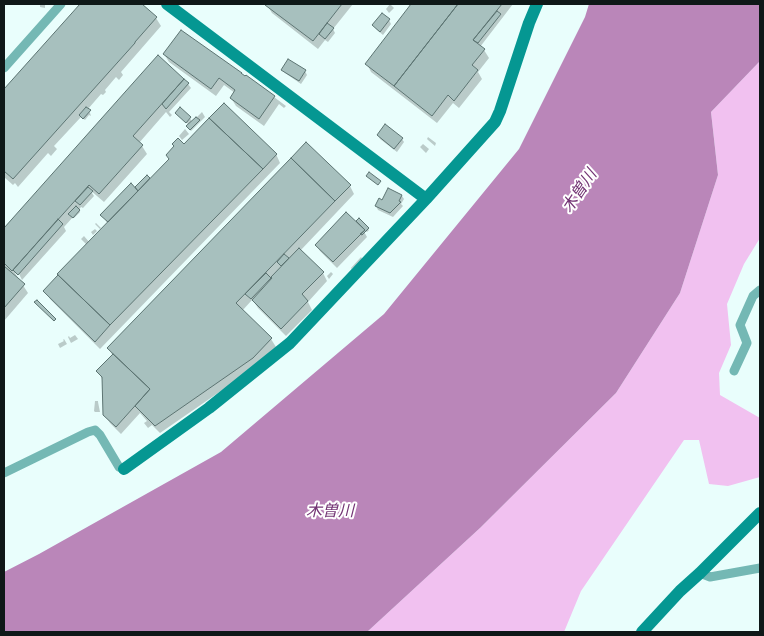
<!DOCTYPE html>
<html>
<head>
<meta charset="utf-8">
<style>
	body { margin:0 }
	#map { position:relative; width:764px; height:636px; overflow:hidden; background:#e9fefc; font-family:Commissioner,sans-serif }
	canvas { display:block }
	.frame { position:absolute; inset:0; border:5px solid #0f1818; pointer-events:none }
</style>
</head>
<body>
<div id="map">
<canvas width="764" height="636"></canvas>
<div class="frame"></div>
</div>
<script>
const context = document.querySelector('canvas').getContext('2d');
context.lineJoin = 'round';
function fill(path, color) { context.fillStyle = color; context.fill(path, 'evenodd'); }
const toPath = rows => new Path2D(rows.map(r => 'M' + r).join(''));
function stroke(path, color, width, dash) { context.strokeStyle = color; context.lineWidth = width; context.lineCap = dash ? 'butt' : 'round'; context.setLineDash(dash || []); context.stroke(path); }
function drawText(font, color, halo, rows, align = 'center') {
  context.font = font + ' Commissioner,"Noto Sans JP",sans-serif'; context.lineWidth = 4; context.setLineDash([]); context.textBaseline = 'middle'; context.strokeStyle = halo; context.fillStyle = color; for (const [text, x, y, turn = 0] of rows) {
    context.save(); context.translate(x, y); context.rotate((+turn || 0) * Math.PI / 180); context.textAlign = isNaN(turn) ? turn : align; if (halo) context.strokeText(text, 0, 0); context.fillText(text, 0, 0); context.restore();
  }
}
fill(toPath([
	[760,61,760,238,744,264,727,304,731,345,719,373,720,395,760,418,760,477,728,486,709,484,699,440,684,440,581,591,564,632,367,632,480,528,616,393,680,293,718,175,711,112]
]), '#f1c1f0');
fill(toPath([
	[589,4,760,4,760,61,711,112,718,175,680,293,616,393,480,528,367,632,4,632,4,572,39,554,221,452,384,314,519,149,585,17]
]), '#ba86b9');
fill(toPath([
	[40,4,45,4,45,8,40,7],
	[82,4,140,4,156,18,161,26,121,72,123,75,119,80,116,77,105,90,106,92,103,95,101,94,88,109,90,113,91,116,89,115,85,120,81,117,54,146,57,149,51,156,48,153,18,187,15,183,13,185,4,177,4,91],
	[268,4,353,4,333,29,335,33,328,42,325,40,318,49,272,13,267,5],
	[390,4,394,8,389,13,386,9],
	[413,4,513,4,480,47,484,50,489,58,478,72,482,79,459,108,453,103,437,123,371,72,367,64],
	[382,15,389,20,391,24,383,35,376,29,374,25],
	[164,54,274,97,286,106,284,108,279,104,264,126,236,106,231,98,235,93,224,85,216,96,169,62],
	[158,57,188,84,191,88,169,112,172,115,170,117,166,112,139,143,142,146,147,154,104,202,90,190,94,196,83,208,81,207,79,210,80,212,74,218,73,217,64,227,66,231,22,280,18,272,15,273,28,293,4,321,4,230],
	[283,70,305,71,307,75,301,84,285,73],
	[180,109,190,118,192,122,202,112,205,117,191,131,188,128,189,125,179,116],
	[185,129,189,134,182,140,179,136],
	[378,135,402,139,404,142,397,152,380,139],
	[428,137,436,143,435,146,428,140,427,139],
	[423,144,429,149,426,153,420,147],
	[184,146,276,154,280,163,100,349,50,299,45,291,87,245,81,239,84,236,90,243,108,224,102,215,139,192,136,187,147,177,150,180,170,160,175,147],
	[350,186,354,194,300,251,323,273,327,281,308,302,312,310,286,336,258,308,254,302,252,300,242,311,271,339,276,347,257,366,160,433,152,425,148,428,144,423,147,421,140,413,121,434,110,423,104,414,102,379,98,371,113,356,108,348],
	[402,196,404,199,401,204,403,206,393,217,378,210,376,206,383,201],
	[359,220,369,230,367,232,362,228,367,237,337,268,320,251,316,245,356,223],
	[96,223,101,228,100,229,95,224],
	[95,229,97,231,93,235,91,232],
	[361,257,363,260,351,269,351,268],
	[331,272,333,274,329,279,327,276],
	[75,335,78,339,71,343,68,337,69,336,70,338],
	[64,339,67,344,60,348,58,344,64,341,63,340],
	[95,401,98,401,98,402,100,412,95,412,94,411]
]), '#0003');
const building = toPath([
	[80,4,142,4,157,17,135,42,135,43,13,179,4,171,4,89,80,4],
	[266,4,342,4,313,41,265,5,266,4],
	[411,4,458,4,394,86,365,64,411,4],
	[458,4,502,4,473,40,485,49,472,65,478,70,454,101,448,95,432,116,394,86,458,4],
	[497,11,501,14,478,43,473,40,497,11],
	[382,13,390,19,380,32,372,25,382,13],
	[327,23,334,28,325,39,319,34,327,23],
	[181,30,242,73,241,73,245,76,246,75,275,96,259,119,230,98,235,90,219,78,211,89,163,54,181,30],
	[158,55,184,79,133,136,143,145,99,194,89,185,12,271,4,263,4,228,158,55],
	[288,59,306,70,299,81,281,70,288,59],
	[184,79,189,83,166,109,162,104,184,79],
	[224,103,277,154,263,169,209,118,224,103],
	[86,107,91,110,83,119,79,115,86,107],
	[180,107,191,117,186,123,175,113,180,107],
	[196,117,200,120,190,130,186,126,196,117],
	[209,118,263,169,110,325,57,274,169,159,166,155,174,146,172,144,178,138,184,144,209,118],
	[385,124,403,138,394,149,377,135,385,124],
	[306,142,351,185,335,201,291,158,306,142],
	[291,158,335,201,236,303,272,338,253,358,155,426,135,406,150,389,107,348,291,158],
	[369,172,381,181,378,185,366,176,369,172],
	[147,175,150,178,138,191,135,187,147,175],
	[131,183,138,191,108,222,100,215,131,183],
	[88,187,93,191,80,205,75,201,88,187],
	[388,188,402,195,399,201,401,202,390,213,375,206,379,198,382,200,388,188],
	[76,206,80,210,73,218,68,214,76,206],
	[346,212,365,230,333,262,315,245,346,212],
	[359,218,369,228,362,235,360,234,365,230,356,221,359,218],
	[58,219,63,224,18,275,13,270,58,219],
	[299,248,324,272,302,294,308,301,281,329,252,300,272,278,271,277,299,248],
	[284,254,289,258,281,266,277,262,284,254],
	[4,266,25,284,4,308,4,266],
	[266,273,271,278,251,299,245,294,266,273],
	[58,275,110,325,95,342,43,291,58,275],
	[37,300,56,319,54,321,34,302,37,300],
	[113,354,150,389,116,427,103,415,102,377,96,371,113,354]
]);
fill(building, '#a7c0be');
stroke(building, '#5c7472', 1);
stroke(toPath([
	[4,68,61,4],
	[734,371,747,343,740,325,753,296,760,290],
	[4,473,88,432,95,430,100,435,119,467,124,469],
	[700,573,710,577,760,568]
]), '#74b8b4', 9);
stroke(toPath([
	[167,4,426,199],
	[124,469,209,408,290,343,426,199,495,122,500,111,529,23,537,4],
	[642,632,680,591,700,573,760,513]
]), '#059792', 12);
drawText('italic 16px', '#733474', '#fff', [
	["木曽川",579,191,-56],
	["木曽川",330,511]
]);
</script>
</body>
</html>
